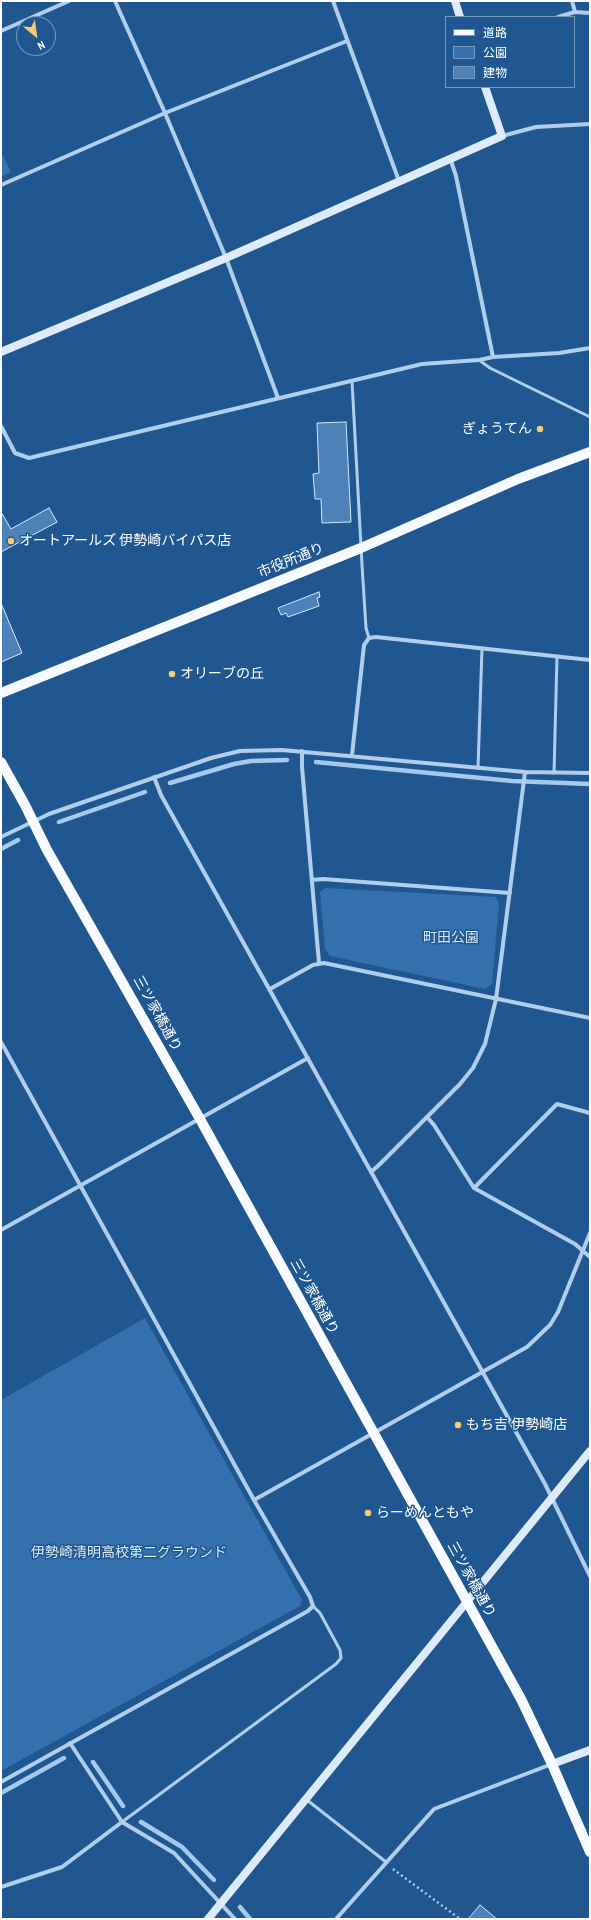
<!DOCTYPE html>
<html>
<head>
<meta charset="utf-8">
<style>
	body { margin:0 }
	#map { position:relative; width:591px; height:1920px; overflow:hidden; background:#205791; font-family:"Archivo Narrow","Noto Sans JP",sans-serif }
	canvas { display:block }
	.frame { position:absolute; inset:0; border:2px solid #fff; pointer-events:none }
	.legend { position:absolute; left:445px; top:16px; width:130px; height:72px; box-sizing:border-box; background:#205791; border:1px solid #799abd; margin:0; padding:5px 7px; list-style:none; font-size:12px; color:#fff }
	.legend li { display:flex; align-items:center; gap:8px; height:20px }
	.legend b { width:20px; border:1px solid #799abd }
	.north { position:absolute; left:16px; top:16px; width:40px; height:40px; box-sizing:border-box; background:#205791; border:1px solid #799abd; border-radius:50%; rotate:151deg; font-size:11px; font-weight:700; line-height:16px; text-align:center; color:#fff }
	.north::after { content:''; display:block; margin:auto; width:14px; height:18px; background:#facc72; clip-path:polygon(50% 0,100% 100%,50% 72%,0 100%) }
</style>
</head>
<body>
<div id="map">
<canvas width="591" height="1920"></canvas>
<div class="frame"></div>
<ul class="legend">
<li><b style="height:5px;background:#f7fbff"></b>道路</li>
<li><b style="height:11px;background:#3471ae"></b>公園</li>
<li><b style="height:11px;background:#4d82b9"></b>建物</li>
</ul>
<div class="north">N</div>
</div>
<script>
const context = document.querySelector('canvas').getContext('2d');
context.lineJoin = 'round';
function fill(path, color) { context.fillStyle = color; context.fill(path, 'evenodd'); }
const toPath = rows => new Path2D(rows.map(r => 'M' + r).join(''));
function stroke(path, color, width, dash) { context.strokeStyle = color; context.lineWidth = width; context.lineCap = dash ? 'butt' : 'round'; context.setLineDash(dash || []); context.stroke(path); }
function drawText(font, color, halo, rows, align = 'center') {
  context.font = font + ' "Archivo Narrow","Noto Sans JP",sans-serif'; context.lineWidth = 3; context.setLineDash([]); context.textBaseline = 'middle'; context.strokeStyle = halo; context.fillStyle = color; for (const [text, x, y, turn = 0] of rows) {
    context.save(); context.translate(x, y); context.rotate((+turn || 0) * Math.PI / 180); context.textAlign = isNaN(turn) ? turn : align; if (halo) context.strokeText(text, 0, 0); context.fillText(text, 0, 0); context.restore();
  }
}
fill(toPath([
	[1,151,11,172,1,177],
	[326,888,496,897,499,904,492,984,485,989,330,956,325,949,320,892],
	[145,1318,302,1600,300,1606,1,1771,1,1400]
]), '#3471ae');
stroke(toPath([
	[316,762,512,781,590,784],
	[170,783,234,764,251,761,287,760],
	[59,822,145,792],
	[1,849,18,840],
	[93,1762,123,1806],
	[1,1793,64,1758],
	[141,1822,182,1847,214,1880],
	[240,1907,250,1919]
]), '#a5caee', 4.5);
const building = toPath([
	[346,422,351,522,322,523,321,499,315,499,313,474,319,473,317,423,346,422],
	[49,508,57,522,1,552,1,512,11,529,49,508],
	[319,592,320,597,317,598,319,606,288,617,286,613,281,615,278,608,319,592],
	[1,603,22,653,1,662,1,603],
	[480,1905,497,1919,468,1919,480,1905]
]);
fill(building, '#4d82b9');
stroke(building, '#d7e8f9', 1);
stroke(toPath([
	[393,1869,460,1919]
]), '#b1cfed', 2.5, [2, 3]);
stroke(toPath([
	[479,360,490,368,590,417],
	[352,381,362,565,366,628,369,638],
	[478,768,482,648],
	[554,773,557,657],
	[307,1800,386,1862],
	[122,1822,336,1664,341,1658,340,1650,320,1613,313,1606]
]), '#b1cfed', 3);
stroke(toPath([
	[115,1,165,113,226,258,278,398],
	[333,1,399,181],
	[572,1,575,12],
	[558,17,575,12,590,13],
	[1,31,69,1],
	[502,136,536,127,590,124],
	[450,158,456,176,493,357],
	[1,185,165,113,347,41],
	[1,426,15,453,29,458,422,364,479,360,493,357,559,353,590,348],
	[302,751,302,767,319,963],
	[352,755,364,645,369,638,376,637,590,660],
	[154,777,161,795,545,1484,590,1576],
	[1,837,49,814,211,758,240,751,282,750,525,772,590,773],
	[312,880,323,879,510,893],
	[270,989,313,965,324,963,590,1018],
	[1,1042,254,1500,310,1597,313,1606,308,1611,1,1782],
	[427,1117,434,1125,474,1188,575,1244,590,1257],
	[371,1172,380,1164,460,1084,473,1068,485,1044,496,999,525,772],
	[474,1188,557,1104,590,1113],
	[1,1230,308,1058],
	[254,1500,527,1347,550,1325,558,1312,590,1233],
	[70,1743,122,1822,174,1853,235,1919],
	[1,1887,62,1867,122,1822],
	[336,1919,434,1809,552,1764]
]), '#b1cfed', 4);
stroke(toPath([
	[455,1,460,17],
	[1,352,226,258,502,136,485,87],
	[552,1764,590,1750],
	[208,1919,590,1451]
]), '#ddebfa', 8);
stroke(toPath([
	[1,693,361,548,518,479,590,452],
	[1,762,25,805,47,850,200,1119,521,1699,552,1764,590,1852]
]), '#f7fbff', 10);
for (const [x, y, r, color] of [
	[540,429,4,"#facc72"],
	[11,541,4,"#facc72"],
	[172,674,4,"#facc72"],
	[458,1425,4,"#facc72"],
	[368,1513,4,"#facc72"]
]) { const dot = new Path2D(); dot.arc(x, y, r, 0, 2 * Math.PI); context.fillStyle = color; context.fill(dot); stroke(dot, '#205791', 1.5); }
drawText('14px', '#fff', '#205791', [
	["ぎょうてん",532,429,"right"],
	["オートアールズ 伊勢崎バイパス店",19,541],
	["オリーブの丘",180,674],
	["もち吉 伊勢崎店",466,1425],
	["らーめんともや",376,1513]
], 'left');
drawText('14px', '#fff', '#205791', [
	["市役所通り",291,561,-22],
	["三ツ家橋通り",157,1014,61],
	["三ツ家橋通り",314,1297,61],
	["三ツ家橋通り",471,1580,61]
]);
drawText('14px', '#d7e8f9', '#205791', [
	["町田公園",451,938],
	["伊勢崎清明高校第二グラウンド",129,1553]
]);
</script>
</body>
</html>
